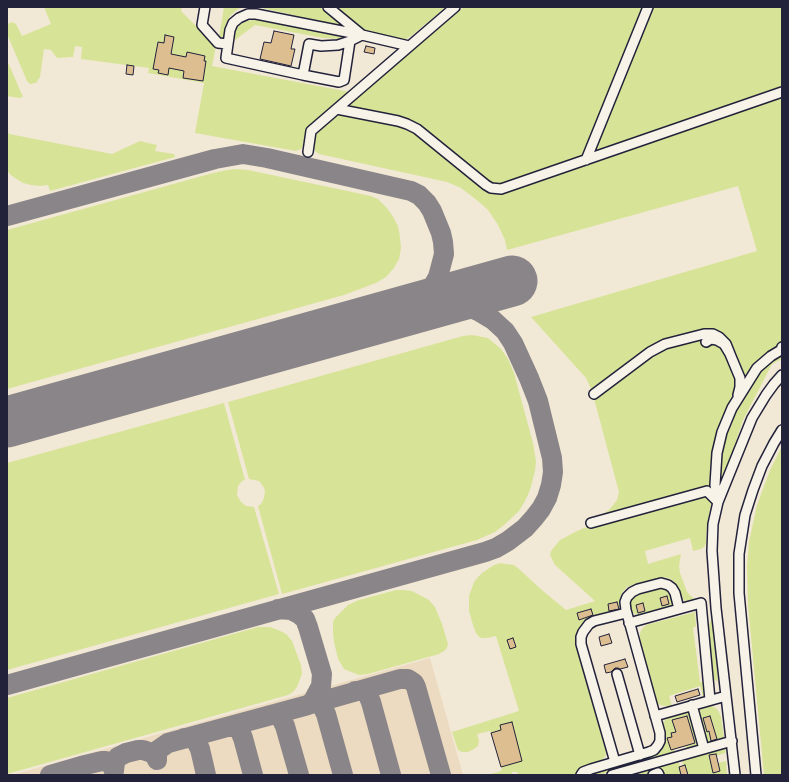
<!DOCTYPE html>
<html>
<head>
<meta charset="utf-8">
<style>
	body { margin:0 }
	#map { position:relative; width:789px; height:782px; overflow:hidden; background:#f2e8d6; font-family:Itim,sans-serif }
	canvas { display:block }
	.frame { position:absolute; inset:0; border:8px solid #22223b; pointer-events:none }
</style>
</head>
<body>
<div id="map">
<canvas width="789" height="782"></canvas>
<div class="frame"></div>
</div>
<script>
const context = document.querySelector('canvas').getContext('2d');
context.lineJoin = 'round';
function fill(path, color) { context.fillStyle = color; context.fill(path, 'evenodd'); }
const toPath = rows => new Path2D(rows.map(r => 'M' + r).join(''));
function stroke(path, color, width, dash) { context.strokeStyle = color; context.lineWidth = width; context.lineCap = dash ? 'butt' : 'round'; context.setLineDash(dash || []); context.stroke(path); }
fill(toPath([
	[430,658,463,775,12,775]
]), '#ecdbc1');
fill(toPath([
	[44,7,182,7,181,11,216,46,212,66,350,92,309,126,306,129,303,146,301,149,296,151,195,133,204,83,148,73,149,68,81,59,82,47,75,46,73,57,57,58,51,50,44,49,40,77,36,83,30,84,27,81,7,34,7,24,12,22,16,24,22,36,51,24],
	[224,7,244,7,238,9,230,16,225,27,224,38,219,37],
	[257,7,319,7,329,12,347,27],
	[331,7,446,7,411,36,404,40,363,33],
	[464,7,645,7,583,157,500,187,493,186,422,128,345,107],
	[651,7,782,7,782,90,600,150,596,149,594,145],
	[253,20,257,20,346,37,341,39,323,38,255,25,235,40,233,37,237,27,243,22],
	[7,60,23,97,19,98,7,96],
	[782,94,782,340,779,346,764,356,753,368,745,380,741,371,734,398,723,417,713,446,710,477,712,487,595,520,609,510,617,500,619,492,616,481,592,391,586,378,531,317,757,251,738,186,507,250,505,240,498,225,488,210,478,201,461,188,447,182,319,154,315,151,314,146,315,134,341,113,402,126,412,130,490,191],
	[7,127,9,134,112,154,140,141,157,145,155,151,174,154,175,157,50,191,48,185,40,186,31,185,23,183,12,176,7,171],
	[235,169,248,170,371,196,378,199,386,207,392,215,398,226,400,237,401,248,399,259,394,268,386,277,376,283,344,295,7,389,7,230,213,173,227,170],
	[472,335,488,338,501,349,508,359,514,373,533,443,536,461,535,471,530,490,525,501,519,511,504,525,495,532,477,540,282,594,258,506,261,504,264,498,265,490,263,486,259,481,249,479,228,402,463,336],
	[782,353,782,359,772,364,743,420,731,456,719,483,719,466,724,441,729,425,739,404,752,382,765,365],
	[224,403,245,480,242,481,238,486,237,495,241,502,246,506,254,507,279,594,7,670,7,463],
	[782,446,782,512,781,516,781,523,782,529,782,775,764,775,748,605,747,567,749,542,757,505,770,470],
	[701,497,707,498,710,502,711,505,707,525,706,534,706,542,705,546,701,549,693,551,690,538,645,551,648,564,681,554,679,566,680,573,683,581,687,592,693,598,699,601,690,603,685,601,682,598,677,586,671,579,662,577,636,584,627,587,622,593,619,604,621,611,591,620,578,647,605,749,606,755,603,759,599,763,577,775,518,775,517,772,512,772,512,775,488,775,501,771,502,769,490,731,477,734,479,740,478,746,474,749,468,752,462,752,458,750,452,732,519,711,496,636,487,638,482,638,479,637,476,633,473,625,469,611,469,596,474,582,478,577,482,573,494,565,500,563,506,564,514,565,519,569,543,591,566,610,595,601,555,565,550,555,551,551,560,540,575,532,584,528],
	[661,587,670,590,674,601,670,607,643,616,635,614,631,612,630,608,630,600,636,594],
	[396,590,404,590,412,591,429,600,435,607,442,624,448,644,447,648,444,651,439,654,368,674,359,675,344,669,338,659,334,642,333,632,333,622,335,618,348,605,359,600],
	[695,612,696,626,693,628,700,682,703,682,706,696,703,697,700,686,669,696,672,706,664,706,658,704,655,700,640,642,640,633,642,629,646,625],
	[712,619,718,681,714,680,713,677,709,625,710,622],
	[258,627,270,627,278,630,286,634,292,641,301,665,302,674,297,687,293,692,288,695,7,774,7,698],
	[709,705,714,707,718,710,721,717,724,738,723,740,708,744,706,742,697,709,700,706],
	[687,711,690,711,699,744,698,747,688,751,686,746,674,749,675,754,599,775,585,775,649,756,663,723,666,719,669,716],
	[726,747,726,749,725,753,716,756,718,763,726,761,727,775,665,775,663,770,644,775,621,775,678,760,680,766,683,765,682,759]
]), '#d7e497');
stroke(toPath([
	[7,216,215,159,243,154,267,158,411,191,419,195,427,203,432,211,441,233,443,242,444,254,438,277,431,289,421,300,413,306,401,311],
	[7,685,485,552,496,548,508,541,525,528,534,518,541,509,547,498,551,485,553,472,552,458,538,401,529,378,513,343,505,331,493,320,478,311,464,305,434,302],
	[355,691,360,691,365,692,368,695,371,702,391,775],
	[311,704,316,703,321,705,323,708,326,714,343,775],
	[308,705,400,679,408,679,414,683,416,687,441,775],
	[270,715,275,715,280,717,282,720,285,726,299,775],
	[228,727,233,727,238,728,240,731,243,738,253,775],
	[184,738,189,738,194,740,197,743,200,749,206,775],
	[50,775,81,766],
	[70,775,76,768,81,766,102,761,106,761,110,764,112,766,114,771,115,762,118,757,126,753,138,750,143,750,152,753,155,755,157,760,157,754,158,750,168,743,308,705,313,701,321,686,322,674,308,627,305,619,299,614,291,610,278,609]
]), '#8a8588', 20);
stroke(toPath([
	[7,422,512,281]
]), '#8a8588', 51);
const building = toPath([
	[274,31,294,35,291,49,295,49,291,66,260,59,264,42,271,43,274,31],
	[165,35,174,37,171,54,186,57,187,52,205,56,204,61,206,61,203,81,183,78,184,71,169,68,168,75,158,73,159,70,153,69,158,42,164,43,165,35],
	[366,46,375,48,374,54,364,52,366,46],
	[127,65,134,66,133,75,126,74,127,65],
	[667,596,669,604,662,606,660,598,667,596],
	[617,602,619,609,609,611,608,604,617,602],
	[643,603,645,611,638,613,636,605,643,603],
	[591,609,593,615,579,620,577,613,591,609],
	[609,634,612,643,601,646,599,637,609,634],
	[513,638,516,647,510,649,507,640,513,638],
	[625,659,628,667,620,669,618,668,615,668,611,672,606,673,604,665,625,659],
	[698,689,700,695,677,702,675,696,698,689],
	[687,716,695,743,671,750,667,738,672,737,671,733,676,732,672,720,687,716],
	[710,716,717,739,711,741,709,731,707,732,703,718,710,716],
	[512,722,522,761,501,767,491,733,501,730,500,725,512,722],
	[716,754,720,771,713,773,709,755,716,754],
	[685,765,688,775,681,775,679,767,685,765]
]);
fill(building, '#ddbe90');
stroke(building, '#22223b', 1);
const minor = toPath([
	[205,7,202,25,218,43,228,44],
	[328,7,362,35,350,41,338,45,321,46,309,44,303,75,226,58,230,30,233,23,239,18,248,14,256,14,362,35,409,46],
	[303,75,339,82,344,80,350,41],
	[337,109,398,121,407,124,417,129,486,185,491,188,501,189,782,92],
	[308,152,311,131,455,7],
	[586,160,648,7],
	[706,342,711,339,717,340,724,344,730,354,740,378,740,387,738,395],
	[594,394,650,352,665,344,704,334,713,334,719,337,726,344,730,354],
	[591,523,707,491,718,502,715,485,717,453,722,432,732,408,757,368,771,356,781,350,782,347],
	[679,609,701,603,710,700],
	[617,674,640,755],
	[692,705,704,749],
	[655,716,726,696],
	[615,762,581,644,581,637,583,632,589,624,594,621,626,613],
	[581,775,583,772,591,769,649,752,654,750,658,745,660,741,660,733,626,610,625,602,627,597,632,592,638,589,661,583,668,585,672,588,675,593,679,609,629,623],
	[612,775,732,741],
	[653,775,658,773,659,775],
	[735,775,716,608,712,551,713,524,718,502,752,418,766,395,774,384,782,375],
	[756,775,739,593,739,554,745,515,753,490,762,466,774,443,782,430]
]);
stroke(minor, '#22223b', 12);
stroke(minor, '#f7f3e8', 9);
</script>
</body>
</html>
